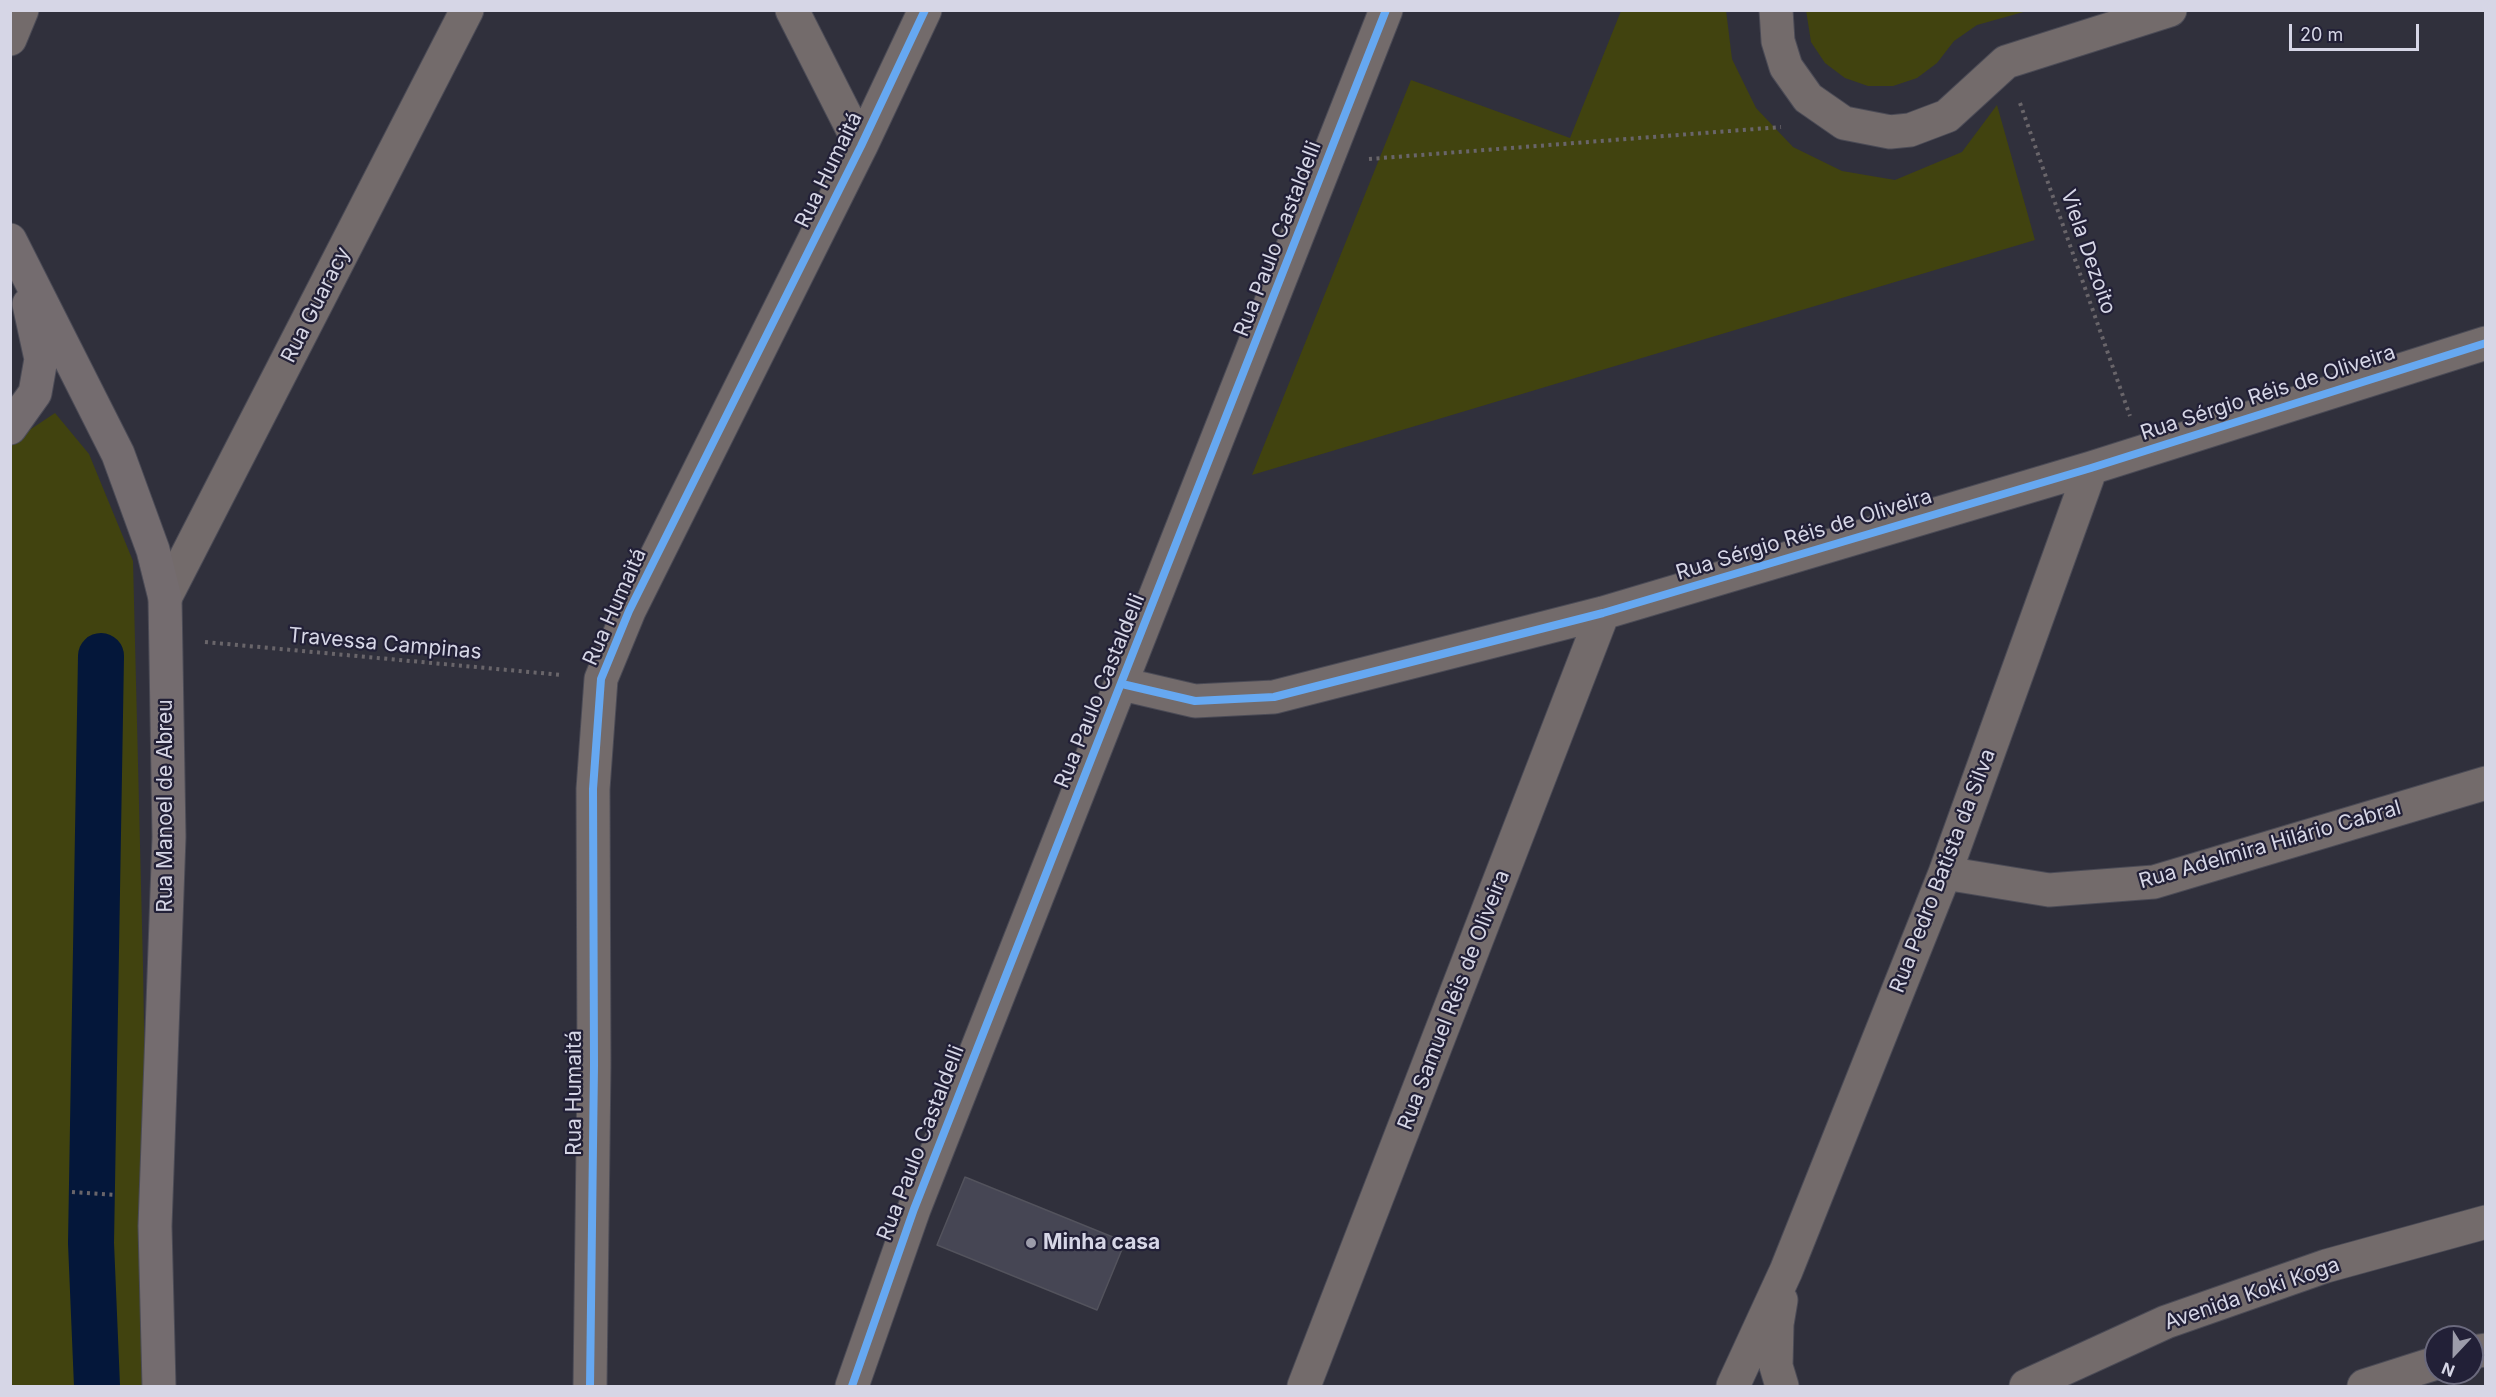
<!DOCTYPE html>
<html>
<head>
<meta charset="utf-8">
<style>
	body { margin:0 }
	#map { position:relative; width:2496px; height:1397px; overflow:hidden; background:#30303c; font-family:Inter,sans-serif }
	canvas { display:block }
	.frame { position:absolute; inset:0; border:12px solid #d6d6e6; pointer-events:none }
	.north { position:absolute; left:2424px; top:1325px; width:60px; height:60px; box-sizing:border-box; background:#222037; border:2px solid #6a697d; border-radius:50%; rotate:202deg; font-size:16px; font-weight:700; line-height:24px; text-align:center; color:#d6d6e6 }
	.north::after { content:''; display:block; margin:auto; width:21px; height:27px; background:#9c9caa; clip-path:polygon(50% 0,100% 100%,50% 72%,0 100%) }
	.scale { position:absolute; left:2289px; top:24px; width:130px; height:27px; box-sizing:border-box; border:3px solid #d6d6e6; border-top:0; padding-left:8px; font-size:18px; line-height:21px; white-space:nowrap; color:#d6d6e6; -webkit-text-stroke:4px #222037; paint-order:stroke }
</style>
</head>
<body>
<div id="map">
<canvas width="2496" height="1397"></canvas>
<div class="frame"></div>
<div class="north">N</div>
<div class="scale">20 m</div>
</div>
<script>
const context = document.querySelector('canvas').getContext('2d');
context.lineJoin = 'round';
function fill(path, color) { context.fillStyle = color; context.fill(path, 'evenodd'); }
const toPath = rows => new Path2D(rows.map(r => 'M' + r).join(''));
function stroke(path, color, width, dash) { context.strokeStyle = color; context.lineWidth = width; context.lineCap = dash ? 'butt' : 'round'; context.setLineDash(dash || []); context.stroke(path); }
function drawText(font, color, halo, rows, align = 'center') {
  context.font = font + ' Inter,sans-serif'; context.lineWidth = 4.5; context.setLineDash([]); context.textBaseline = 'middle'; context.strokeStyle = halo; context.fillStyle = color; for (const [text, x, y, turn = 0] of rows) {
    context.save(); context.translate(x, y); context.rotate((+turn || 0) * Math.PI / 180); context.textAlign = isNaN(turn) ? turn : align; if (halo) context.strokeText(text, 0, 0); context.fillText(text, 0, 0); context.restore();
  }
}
fill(toPath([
	[1726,10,1732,59,1756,108,1793,147,1842,171,1895,180,1962,152,1997,105,2035,240,1252,475,1411,80,1570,138,1621,11],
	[1806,10,2027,10,2027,11,1977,25,1954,41,1937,63,1917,78,1893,86,1868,86,1845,78,1825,63,1811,42],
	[55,413,89,454,133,561,143,966,150,1386,11,1386,10,443]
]), '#41430f');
stroke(toPath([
	[97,1386,91,1243,101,656]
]), '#04173a', 46);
const building = toPath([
	[965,1177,1125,1242,1097,1310,937,1245,965,1177]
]);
fill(building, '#464654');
stroke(building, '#53535d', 1.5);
const minor = toPath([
	[792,10,861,146],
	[1776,10,1778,41,1786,67,1808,98,1844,123,1890,132,1910,130,1947,116,2006,62,2170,10],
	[10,39,22,10],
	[165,598,467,10],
	[1122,684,1195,701,1274,697,1603,613,2091,468,2486,343],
	[1945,873,2049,890,2154,882,2486,783],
	[1781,1300,1777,1324,1776,1366,1782,1386],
	[2472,1352,2486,1350],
	[590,1386,594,1065,593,789,601,679,629,611,861,146,925,10],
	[852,1386,914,1209,1386,10],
	[1304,1386,1603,613],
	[1733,1386,1786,1271,1945,873,2091,468],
	[2026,1386,2166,1322,2326,1266,2486,1222],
	[2364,1386,2436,1363]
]);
const major = toPath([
	[10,240,118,454,153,550,165,598,169,837,155,1226,159,1386],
	[10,428,35,393,41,359,29,304]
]);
stroke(minor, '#4b4b56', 35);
stroke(major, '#4b4b56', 35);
stroke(toPath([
	[2020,103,2130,416],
	[1369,159,1781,127],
	[205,642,562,675],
	[72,1192,116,1195]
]), '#69656a', 4, [3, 4.5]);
stroke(minor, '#736b6b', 33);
stroke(major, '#746c6f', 33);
stroke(toPath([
	[1122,684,1195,701,1274,697,1603,613,2091,468,2486,343],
	[590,1386,594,1065,593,789,601,679,629,611,861,146,925,10],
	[852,1386,914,1209,1386,10]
]), '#66a8f1', 8);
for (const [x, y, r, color] of [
	[1031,1243,6,"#9c9caa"]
]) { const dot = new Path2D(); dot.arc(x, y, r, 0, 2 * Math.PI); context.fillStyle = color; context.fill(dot); stroke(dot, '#222037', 2); }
drawText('21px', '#d6d6e6', '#222037', [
	["Rua Humaitá",829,170,-64],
	["Rua Paulo Castaldelli",1278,239,-69],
	["Viela Dezoito",2088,252,71],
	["Rua Guaracy",316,305,-63],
	["Rua Sérgio Réis de Oliveira",2268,393,-18],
	["Rua Sérgio Réis de Oliveira",1804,535,-17],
	["Rua Humaitá",615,607,-66],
	["Travessa Campinas",385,644,5],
	["Rua Paulo Castaldelli",1100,691,-68],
	["Rua Manoel de Abreu",166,806,-90],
	["Rua Adelmira Hilário Cabral",2270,845,-16],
	["Rua Pedro Batista da Silva",1943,871,-69],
	["Rua Samuel Réis de Oliveira",1454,1000,-69],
	["Rua Humaitá",575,1093,-90],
	["Rua Paulo Castaldelli",921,1143,-69],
	["Avenida Koki Koga",2252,1294,-19]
]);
drawText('bold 21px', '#d6d6e6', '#222037', [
	["Minha casa",1043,1243]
], 'left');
</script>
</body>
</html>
